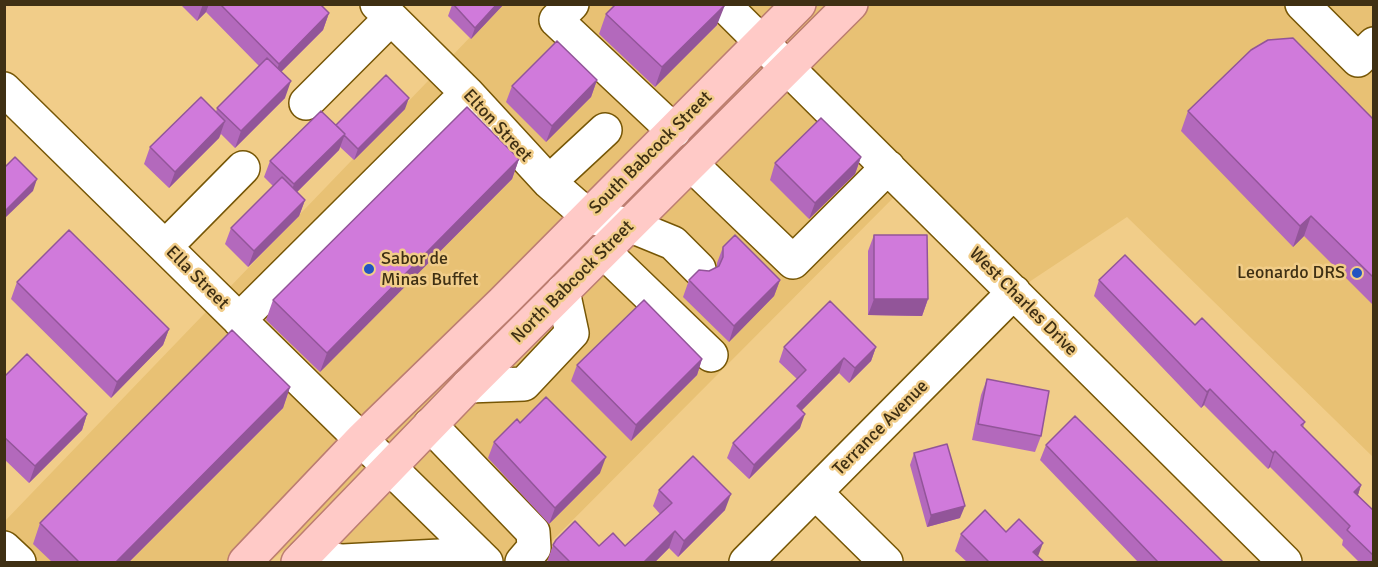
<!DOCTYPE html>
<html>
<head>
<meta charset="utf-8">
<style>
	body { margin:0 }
	#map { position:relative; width:1378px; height:567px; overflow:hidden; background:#f1cd89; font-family:Signika,sans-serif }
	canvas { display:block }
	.frame { position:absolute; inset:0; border:6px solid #3f3014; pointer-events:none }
</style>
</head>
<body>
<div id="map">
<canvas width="1378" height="567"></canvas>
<div class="frame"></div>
</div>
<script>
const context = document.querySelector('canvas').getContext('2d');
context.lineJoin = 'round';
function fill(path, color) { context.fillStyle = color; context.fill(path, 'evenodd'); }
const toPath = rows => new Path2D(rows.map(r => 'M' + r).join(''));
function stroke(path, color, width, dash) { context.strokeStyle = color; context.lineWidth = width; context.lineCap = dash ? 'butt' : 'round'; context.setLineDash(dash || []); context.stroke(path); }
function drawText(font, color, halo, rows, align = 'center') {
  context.font = font + ' Signika,sans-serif'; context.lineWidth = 5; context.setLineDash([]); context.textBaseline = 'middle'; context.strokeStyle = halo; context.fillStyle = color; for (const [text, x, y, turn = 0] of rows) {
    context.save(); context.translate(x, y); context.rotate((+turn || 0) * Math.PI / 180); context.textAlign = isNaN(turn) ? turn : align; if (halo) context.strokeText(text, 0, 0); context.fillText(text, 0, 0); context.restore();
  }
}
fill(toPath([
	[501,5,1373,5,1373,457,1127,217,1014,292,906,185,531,562,486,562,389,468,269,562,5,562,4,522],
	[389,485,467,562,314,562]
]), '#e8c174');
const minor = toPath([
	[377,4,467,93,549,182,589,217,629,225,673,243,699,269],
	[572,4,556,20,674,131],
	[723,4,1285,562],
	[1302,4,1358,60,1374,44],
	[4,89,486,562],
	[306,103,391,18],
	[691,164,793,262,888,167],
	[549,182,605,130],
	[165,247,243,168],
	[603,251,711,355],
	[239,320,467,93],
	[468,386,524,384,572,333,563,291],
	[430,425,533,532,534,548,522,562],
	[816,493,886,562],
	[4,548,19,562],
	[304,556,343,561,478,554],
	[746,562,1014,292]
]);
const major = toPath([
	[245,562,361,440,503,302,799,4],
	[298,562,468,386,851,4]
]);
stroke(minor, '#765605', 36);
stroke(major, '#bc7d70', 36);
stroke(minor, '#fff', 33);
stroke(major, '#ffcac7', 33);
fill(toPath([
	[180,4,320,4,329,13,323,30,281,72,285,98,235,148,221,134,219,138,169,188,144,164,150,147,216,112,217,108,259,66,206,12,197,21],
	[504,4,471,39,448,16,452,5],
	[606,14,717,25,655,87,599,34],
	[597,80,591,97,546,142,506,102,512,86],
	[405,109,354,160,340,147,339,150,297,192,305,200,299,216,248,267,225,244,231,228,273,186,264,177,270,161,336,125],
	[1188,111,1374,120,1374,306,1304,236,1293,247,1181,131],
	[861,157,855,174,809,219,770,180,775,163],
	[519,159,512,179,320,372,266,320,273,300],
	[874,235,928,299,922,316,868,315,868,251],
	[723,247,780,280,774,296,729,342,683,297,689,280,717,267,717,263],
	[1099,280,1195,325,1305,422,1303,427,1361,485,1358,495,1374,511,1374,562,1359,562,1342,545,1343,540,1270,467,1268,469,1204,405,1201,408,1094,296],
	[17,282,169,329,163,345,111,398,11,299],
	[784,347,876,347,871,361,849,383,839,373,802,410,800,428,749,479,727,458,733,443,797,379,779,362],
	[702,359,697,375,631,441,571,381,577,365],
	[4,377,87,414,82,430,29,483,4,459],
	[987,379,1041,436,1035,452,972,440,981,395],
	[290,387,283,408,129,562,52,562,33,544,40,523],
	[520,423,600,473,549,524,488,458,494,442],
	[1046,445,1223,562,1138,562,1040,460],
	[914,453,960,518,927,527,910,465],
	[659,490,725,510,678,557,669,548,655,562,547,562,553,545,625,546,660,514,653,506],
	[1006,532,1038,557,1044,562,967,562,955,551,961,534]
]), '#b369bc');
fill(toPath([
	[203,4,209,4,206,12,197,21],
	[497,4,504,4,471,39,475,28],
	[725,5,717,25,655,87,662,67],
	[329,13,323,30,273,80,279,64],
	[597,80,591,97,546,142,552,126],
	[291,81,285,98,235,148,241,131],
	[409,98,405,109,354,160,358,149],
	[225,121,219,138,169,188,175,172],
	[345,134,339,150,288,201,294,184],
	[861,157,855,174,809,219,815,203],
	[519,159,512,179,320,372,327,353],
	[37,179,33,191,4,219,4,212],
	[305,200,299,216,248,267,254,251],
	[1311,216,1304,236,1293,247,1300,226],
	[780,280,774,296,729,342,734,326],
	[874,299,928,299,922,316,868,315],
	[169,329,163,345,111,398,117,382],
	[876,347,871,361,849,383,855,368],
	[844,358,839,373,792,420,797,406],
	[702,359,697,375,631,441,636,425],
	[290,387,283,408,129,562,116,562],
	[1210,389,1204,405,1201,408,1207,392],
	[87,414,82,430,29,483,35,466],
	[805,414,800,428,749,479,754,465],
	[1275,451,1270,467,1268,469,1273,453],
	[606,457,600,473,549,524,555,508],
	[1361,485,1356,501,1354,492],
	[731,494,725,510,678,557,684,541],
	[965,506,960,518,927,527,931,515],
	[675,531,669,548,655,562,644,562],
	[1043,543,1037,559,1033,552]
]), '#925599');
const building = toPath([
	[220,4,320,4,329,13,279,64,220,4],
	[453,4,497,4,475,28,453,4],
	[616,4,725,4,725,5,662,67,606,14,616,4],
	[1293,38,1374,120,1374,278,1311,216,1300,226,1188,111,1251,50,1268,40,1293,38],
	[557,41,597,80,552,126,512,86,557,41],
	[267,58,291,81,241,131,217,108,267,58],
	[386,75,409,98,358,149,344,135,345,134,336,125,386,75],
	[201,97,225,121,175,172,150,147,201,97],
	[467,107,519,159,327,353,273,300,467,107],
	[321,111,345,134,294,184,270,161,321,111],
	[821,118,861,157,815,203,775,163,821,118],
	[15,157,37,179,4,212,4,168,15,157],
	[282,177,305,200,254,251,231,228,282,177],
	[69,230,169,329,117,382,17,282,69,230],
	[735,235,780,280,734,326,689,280,699,270,709,271,719,266,723,257,723,247,735,235],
	[874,235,927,235,928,299,874,299,874,235],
	[1125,255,1195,325,1202,318,1305,422,1301,425,1361,485,1354,492,1374,511,1374,556,1347,530,1350,526,1275,451,1273,453,1210,389,1207,392,1099,280,1125,255],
	[644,300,702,359,636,425,577,365,644,300],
	[830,301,876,347,855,368,844,358,797,406,805,414,754,465,733,443,806,370,784,347,830,301],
	[232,330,290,387,116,562,79,562,40,523,232,330],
	[27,354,87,414,35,466,4,437,4,377,27,354],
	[987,379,1049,391,1041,436,978,424,987,379],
	[546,397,606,457,555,508,494,442,517,419,520,423,546,397],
	[1075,416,1223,562,1158,562,1046,445,1075,416],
	[947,444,965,506,931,515,914,453,947,444],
	[693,456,731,494,684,541,675,531,644,562,570,562,553,545,556,540,575,521,599,546,613,533,625,546,672,503,659,490,693,456],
	[985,510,1006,532,1019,519,1043,543,1033,552,1044,562,989,562,961,534,985,510]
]);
fill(building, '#d07adb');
stroke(building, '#925599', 1.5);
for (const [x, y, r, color] of [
	[369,269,6,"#2254c1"],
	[1357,273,6,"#2254c1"]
]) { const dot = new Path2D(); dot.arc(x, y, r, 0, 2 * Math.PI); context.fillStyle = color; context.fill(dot); stroke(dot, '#f1cd89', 2); }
drawText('18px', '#3f3014', '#f1cd89', [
	["Elton Street",497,126,47],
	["South Babcock Street",651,153,-45],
	["Ella Street",197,278,45],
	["North Babcock Street",573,282,-45],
	["West Charles Drive",1023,302,45],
	["Terrance Avenue",881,428,-45]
]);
drawText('18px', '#3f3014', '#f1cd89', [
	["Sabor de",381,259],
	["Minas Buffet",381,280],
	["Leonardo DRS",1345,273,"right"]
], 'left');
</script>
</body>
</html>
